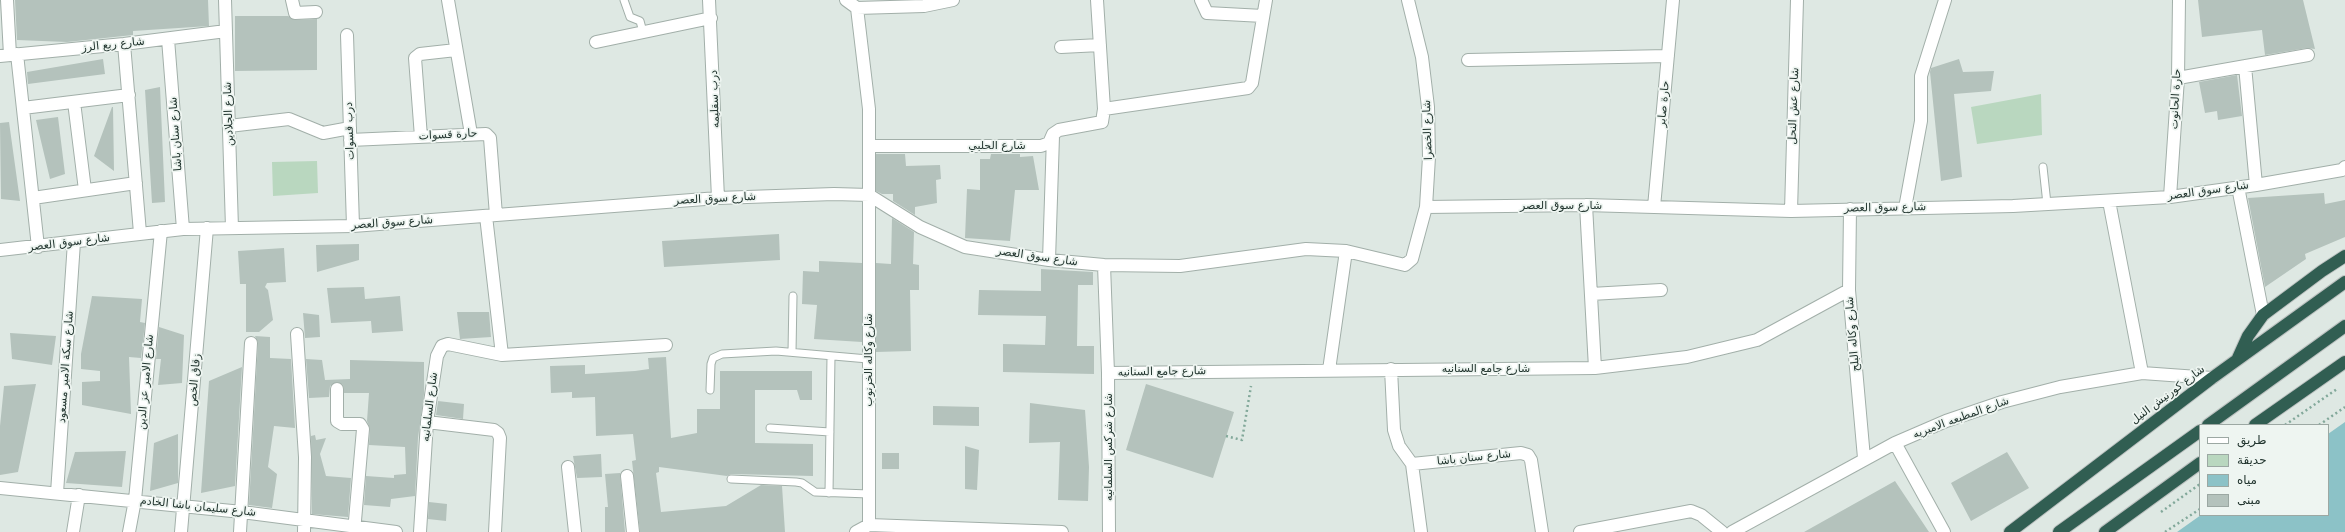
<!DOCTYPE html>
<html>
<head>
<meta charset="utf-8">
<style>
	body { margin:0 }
	#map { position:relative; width:2345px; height:532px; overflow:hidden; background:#dee8e3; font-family:"DejaVu Sans",Vazirmatn,sans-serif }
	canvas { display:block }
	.legend { position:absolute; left:2199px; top:424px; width:130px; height:92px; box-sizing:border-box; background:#eef5f1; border:1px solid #9ca8a3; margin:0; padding:5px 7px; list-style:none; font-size:12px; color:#22352f }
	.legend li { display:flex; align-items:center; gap:8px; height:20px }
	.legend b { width:20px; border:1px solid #9ca8a3 }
</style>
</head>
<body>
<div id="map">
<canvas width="2345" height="532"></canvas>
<ul class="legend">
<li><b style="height:5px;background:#fff"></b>طريق</li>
<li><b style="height:11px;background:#b9d7bf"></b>حديقة</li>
<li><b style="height:11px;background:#8cc2c7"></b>مياه</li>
<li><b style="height:11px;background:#b4c2bc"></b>مبنى</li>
</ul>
</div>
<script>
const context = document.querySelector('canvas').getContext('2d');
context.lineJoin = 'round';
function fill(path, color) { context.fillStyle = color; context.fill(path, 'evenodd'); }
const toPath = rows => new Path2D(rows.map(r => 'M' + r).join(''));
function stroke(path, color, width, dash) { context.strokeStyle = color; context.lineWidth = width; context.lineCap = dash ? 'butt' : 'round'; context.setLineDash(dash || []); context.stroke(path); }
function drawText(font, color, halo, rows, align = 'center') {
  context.font = font + ' "DejaVu Sans",Vazirmatn,sans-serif'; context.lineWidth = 3.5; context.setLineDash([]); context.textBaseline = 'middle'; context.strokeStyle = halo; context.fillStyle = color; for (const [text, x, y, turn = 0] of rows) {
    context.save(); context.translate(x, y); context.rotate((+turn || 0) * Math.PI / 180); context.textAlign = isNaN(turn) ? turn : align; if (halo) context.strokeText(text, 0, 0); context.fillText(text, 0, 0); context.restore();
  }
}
fill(toPath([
	[2041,94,2042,135,1977,144,1971,107],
	[317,161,318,193,273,196,272,162]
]), '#b9d7bf');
fill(toPath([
	[2345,422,2345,532,2177,532,2201,515,2328,515,2328,434]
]), '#8cc2c7');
fill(toPath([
	[15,0,208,0,209,26,133,31,133,35,67,42,17,40],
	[2198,0,2303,0,2315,49,2307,48,2265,55,2262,30,2202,37],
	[235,16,288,16,295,20,317,19,317,70,235,71],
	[103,59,105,74,28,84,27,72],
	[1959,59,1963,72,1994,71,1991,91,1954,94,1962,177,1941,181,1930,72,1931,68],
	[2237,75,2242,116,2218,120,2217,111,2205,113,2199,82],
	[160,87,165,202,152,203,145,90],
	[112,107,113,107,114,171,94,156],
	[58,117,65,174,50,179,36,120],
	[9,122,20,201,1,199,0,123],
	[876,154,905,154,906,166,940,165,941,179,936,180,937,203,915,207,915,215,893,201,893,194,882,194,876,191],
	[991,154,1020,154,1020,157,1033,156,1039,190,1015,190,1010,241,965,238,967,189,980,190,980,159,990,159],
	[2324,193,2325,204,2345,200,2345,237,2305,254,2306,259,2265,287,2248,198],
	[892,218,914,232,913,264,919,265,919,290,910,290,911,351,876,352,876,263,891,264],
	[779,234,780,260,664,267,662,241],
	[359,244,359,260,317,272,316,245],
	[284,248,286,282,267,283,265,287,268,290,273,320,259,332,246,332,246,284,240,284,238,251],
	[819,261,862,263,862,342,814,339,817,305,802,304,803,271,819,272],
	[1041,269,1093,272,1093,285,1078,285,1077,346,1094,346,1094,374,1003,372,1003,344,1045,345,1046,316,978,315,979,290,1041,291],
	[364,287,365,299,400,296,403,331,372,333,371,321,331,323,327,288],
	[92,296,142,299,140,322,145,323,141,358,129,357,131,414,82,405,82,382,100,381,100,371,81,369,81,354],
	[457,312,489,312,491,337,460,339],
	[303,313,319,315,320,337,305,338],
	[159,327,184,335,182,383,158,385,161,359,156,359],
	[10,333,56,336,52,365,12,359],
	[255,336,270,337,270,358,291,359,295,428,274,426,268,467,277,474,272,508,249,505,258,343],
	[666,357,671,438,697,433,697,409,720,409,720,371,812,371,812,400,800,400,797,390,755,390,755,443,813,444,813,476,731,474,727,476,659,467,659,472,656,473,661,512,726,506,761,485,782,486,785,532,640,532,632,461,636,460,633,434,596,436,595,397,572,398,572,392,551,393,550,366,585,365,585,374,635,371,649,369,648,358],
	[306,359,322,360,325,380,350,379,350,360,424,362,424,394,418,438,415,496,391,499,390,507,364,505,366,476,394,478,394,475,406,474,405,447,369,445,370,429,367,421,369,393,344,393,343,385,337,382,330,386,329,397,309,398],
	[242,367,235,486,201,493,209,381],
	[36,384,18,472,0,475,0,426,4,386],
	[1146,384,1234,412,1213,478,1126,450],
	[438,401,464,404,463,419,436,415],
	[1030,403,1085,410,1089,467,1088,501,1058,500,1060,442,1029,443],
	[933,406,979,407,979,426,933,425],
	[178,434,178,483,150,491,154,443],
	[315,435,316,440,326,438,320,454,326,476,351,478,348,517,312,514,311,436],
	[965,446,979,450,977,490,965,489],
	[126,451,122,487,66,483,75,452],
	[2007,452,2029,488,1971,521,1951,483],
	[882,453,899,453,899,469,882,469],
	[601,454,602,477,577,478,573,456],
	[620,473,625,532,605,532,605,507,608,507,605,474],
	[1895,481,1929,532,1804,532],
	[429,502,447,504,446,521,428,519]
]), '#b4c2bc');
const lane = toPath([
	[624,0,630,17,640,21,643,32],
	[2043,167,2047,204],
	[792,352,793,296],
	[710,390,711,364,713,358,722,354,776,351,868,359],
	[770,428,830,432],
	[731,479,796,482,802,483,815,492,869,494],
	[829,493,831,356]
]);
const street = toPath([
	[7,0,10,55],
	[225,0,232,228],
	[292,0,295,13,316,12],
	[448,0,471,134],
	[709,0,718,198],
	[846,0,857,8,924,6,953,0],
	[1201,0,1207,13,1263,16],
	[857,8,869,109,869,525],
	[347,35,353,226],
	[168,39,183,229],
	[596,42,711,18],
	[124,44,140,233],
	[1061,47,1100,45],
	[17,54,38,247],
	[0,56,124,44,226,31],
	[1468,60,1668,56],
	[2245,66,2256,185],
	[2178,78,2308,55],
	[74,102,85,190],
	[23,108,129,95],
	[1104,109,1248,88,1252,83,1266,0],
	[229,126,289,119,323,133,350,128],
	[421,137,415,58,420,54,456,50],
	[350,140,486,134,490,138,496,215],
	[869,146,1041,146,1049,143,1053,134,1059,130,1102,122,1104,109,1097,0],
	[2238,187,2263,315],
	[2170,197,2178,78,2179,0],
	[33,198,136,183],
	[2109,201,2142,373],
	[1586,205,1595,368],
	[1426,207,1586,205,1791,211,2013,206,2170,197,2256,185,2342,170,2345,167],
	[1654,207,1673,0],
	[1905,208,1921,121,1921,76,1945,0],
	[1850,209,1849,290,1864,458],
	[1791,211,1797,0],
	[486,216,502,355],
	[0,250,183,229,353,226,718,198,834,194,869,195,920,227,965,247,1049,260,1104,265,1180,266,1306,249,1346,251,1405,265,1412,259,1426,207,1429,157,1428,107,1422,57,1408,0],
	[1049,260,1053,136],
	[1104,265,1108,373,1109,532],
	[1591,294,1661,290],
	[297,334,305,457,304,532],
	[1391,369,1394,430,1399,446,1412,464,1421,532],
	[1329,370,1346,251],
	[1108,373,1595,368,1687,357,1757,340,1849,290],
	[337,389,337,421,342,424,360,424,363,429,354,532],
	[427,422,494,430,498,433,500,438,495,532],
	[1895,443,1944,532],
	[1412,464,1521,453,1528,455,1531,460,1542,532],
	[568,467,575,532],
	[627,476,633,532],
	[0,488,242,512,396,532],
	[57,493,74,242],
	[73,532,79,495],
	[129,532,135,500,161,231],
	[181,532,207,228],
	[240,532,251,343],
	[420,532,427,422,437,356,442,346,448,344,502,355,666,345],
	[856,532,869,525,1062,532],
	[1580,532,1691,511,1701,515,1722,532],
	[1732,532,1895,443,1946,421,2002,402,2060,387,2142,373,2212,378]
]);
const highway = toPath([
	[2238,358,2248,336,2263,315,2322,271,2345,256],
	[2208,425,2345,326],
	[2255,425,2345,362],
	[2010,532,2212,378,2345,282],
	[2059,532,2200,431],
	[2105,532,2200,463]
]);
stroke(lane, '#a2afa9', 9);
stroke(street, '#a2afa9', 14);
stroke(highway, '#bdc2c1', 14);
stroke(toPath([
	[2285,425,2337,389],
	[2319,425,2345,407],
	[1226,436,1242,440,1251,386],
	[2161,512,2200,484],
	[2165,532,2200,509]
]), '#82a89a', 2.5, [2, 3]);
stroke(lane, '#fff', 7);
stroke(street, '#fff', 12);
stroke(highway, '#315e52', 12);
drawText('11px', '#22352f', '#eef5f1', [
	["شارع ربع الرز",113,45,-6],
	["درب سقليمه",715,99,-92],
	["حارة الحانوت",2176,99,-87],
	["حارة صابر",1664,104,-85],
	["شارع عش النحل",1794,106,-88],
	["شارع الجلادين",229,114,-92],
	["شارع الخضرا",1428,130,-92],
	["درب قسوات",350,131,-92],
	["شارع سنان باشا",176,134,-94],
	["حارة قسوات",448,135,-3],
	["شارع الحلبي",997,146],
	["شارع سوق العصر",2208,191,-8],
	["شارع سوق العصر",715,199,-3],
	["شارع سوق العصر",1561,206],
	["شارع سوق العصر",1885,208,-1],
	["شارع سوق العصر",392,223,-4],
	["شارع سوق العصر",69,243,-7],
	["شارع سوق العصر",1037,257,8],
	["شارع وكاله البلح",1853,334,-95],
	["شارع وكاله الخرنوب",869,360,-90],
	["شارع سكة الامير مسعود",66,367,-86],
	["شارع جامع السنانيه",1486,369],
	["شارع جامع السنانيه",1162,372,-1],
	["زقاق الخص",195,380,-85],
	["شارع الامير عز الدين",146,382,-85],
	["شارع كورنيش النيل",2168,395,-37],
	["شارع السلمانيه",430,407,-83],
	["شارع المطبعه الاميريه",1961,418,-20],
	["شارع شركس السلمانيه",1109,447,-90],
	["شارع سنان باشا",1474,458,-6],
	["شارع سليمان باشا الخادم",198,507,6]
]);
</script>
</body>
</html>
